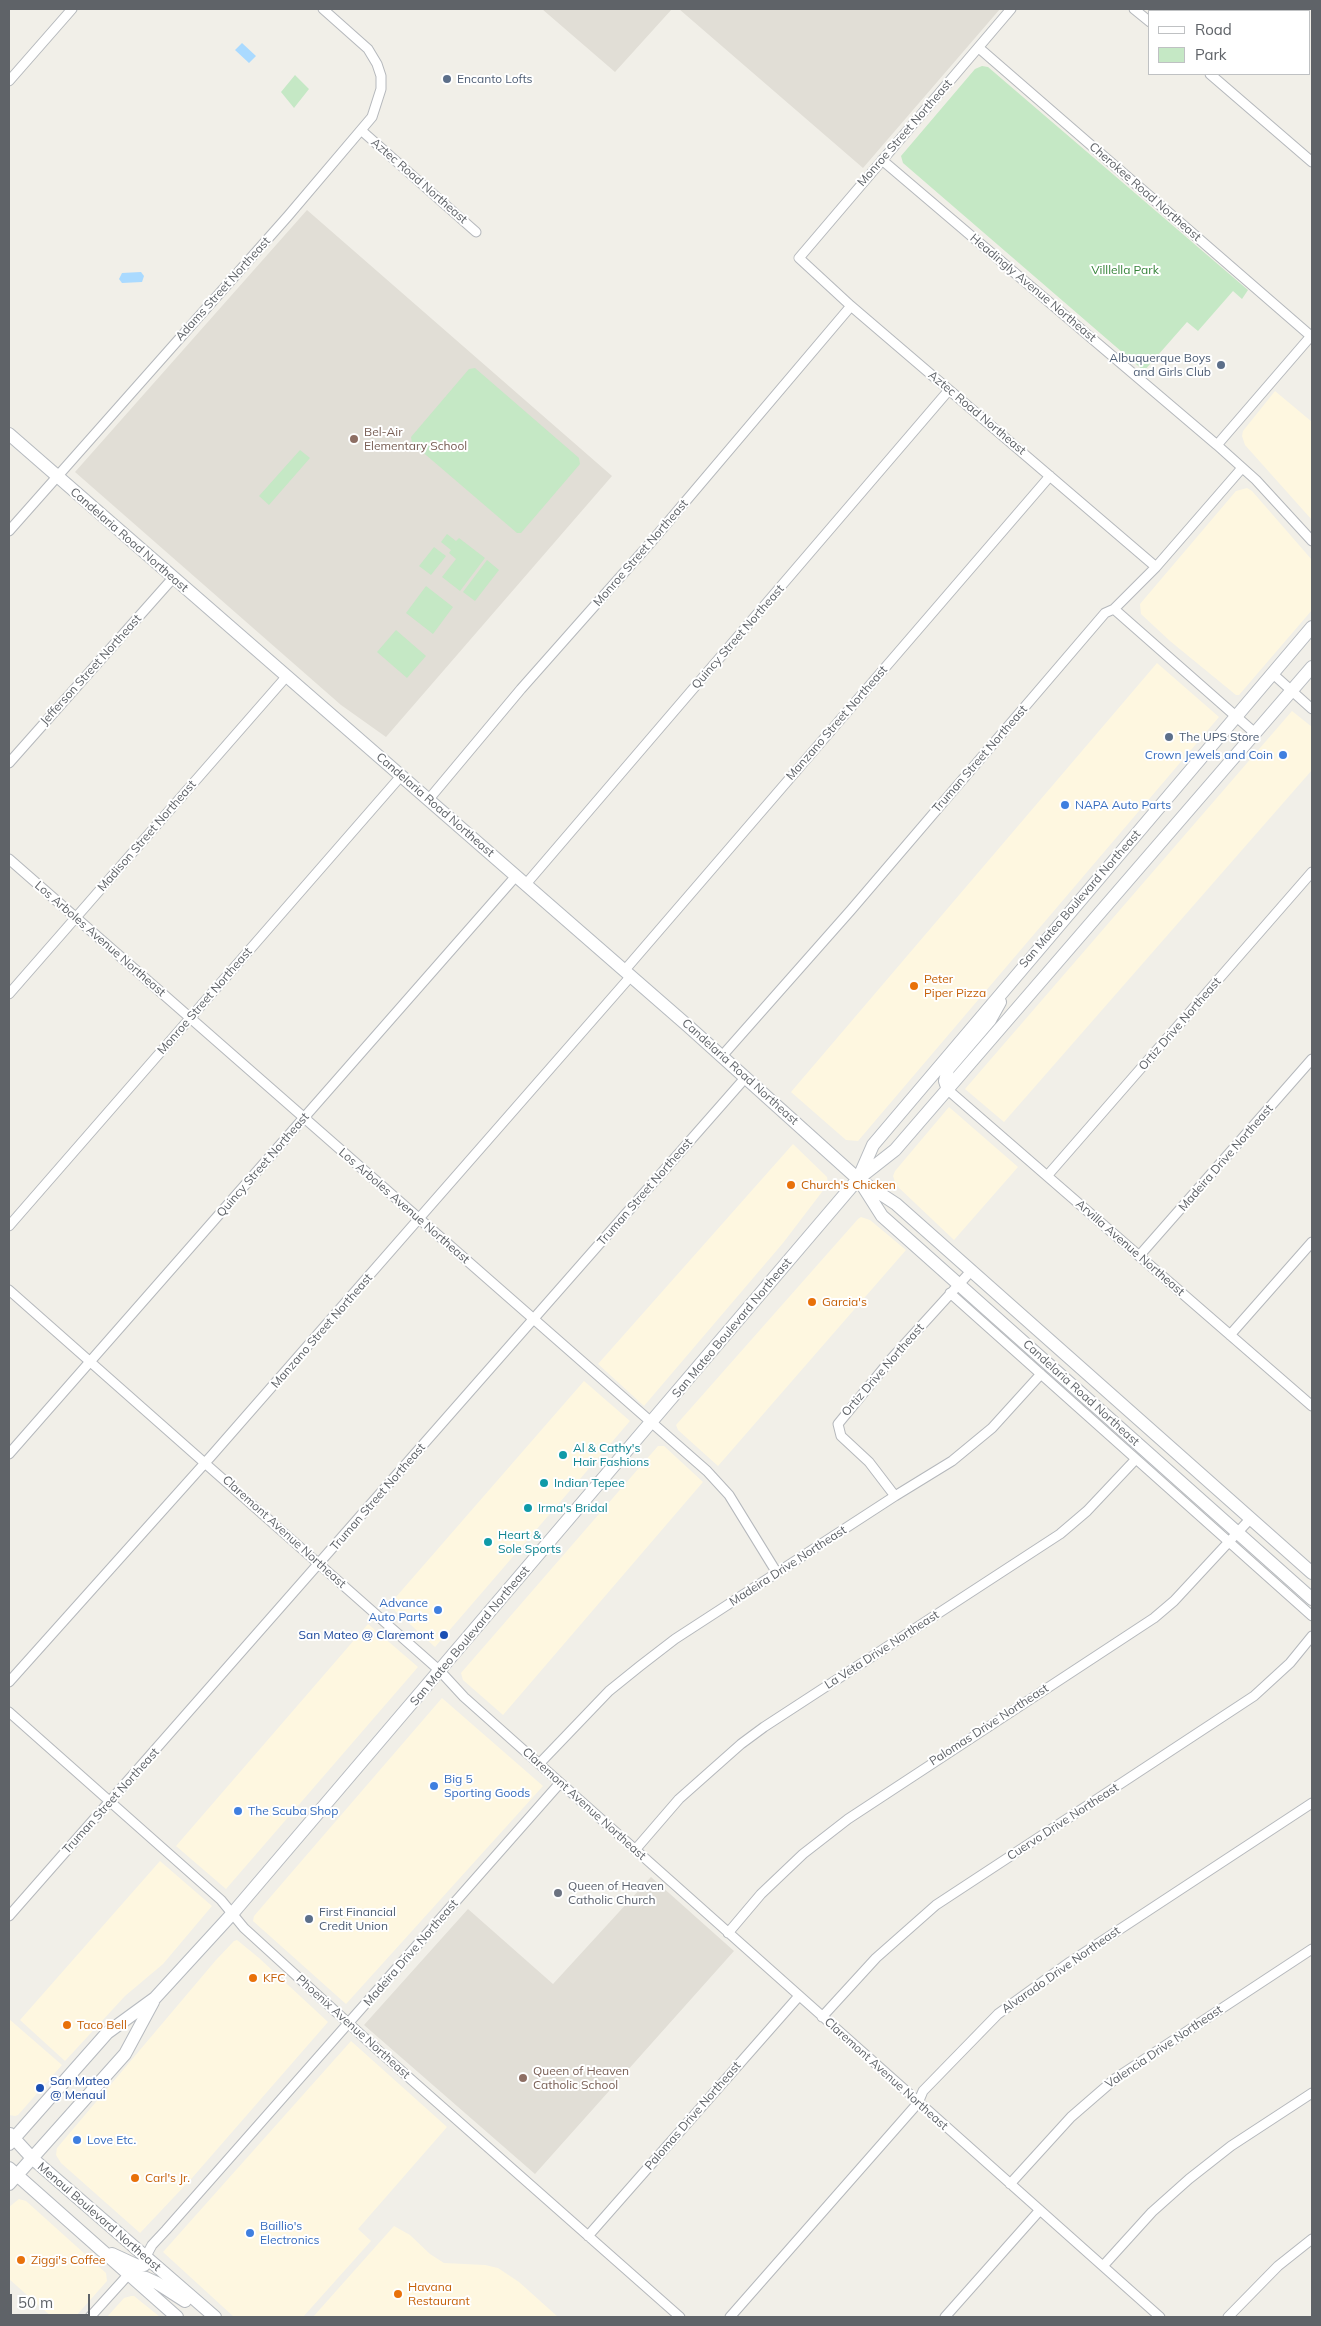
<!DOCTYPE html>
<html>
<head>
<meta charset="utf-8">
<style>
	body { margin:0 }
	#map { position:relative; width:1321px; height:2326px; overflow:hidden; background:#f1efe8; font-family:Mulish,sans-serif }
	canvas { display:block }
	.frame { position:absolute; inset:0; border:10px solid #5f6368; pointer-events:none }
	.legend { position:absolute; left:1148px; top:10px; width:162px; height:65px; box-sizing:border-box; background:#fff; border:1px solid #bfc1c3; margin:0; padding:6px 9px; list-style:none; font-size:15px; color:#5f6368 }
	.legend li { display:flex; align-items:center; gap:10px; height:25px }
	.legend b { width:25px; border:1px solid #bfc1c3 }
	.scale { position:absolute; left:10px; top:2294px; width:80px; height:22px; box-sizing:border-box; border:2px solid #5f6368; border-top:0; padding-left:6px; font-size:15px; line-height:18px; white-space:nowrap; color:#5f6368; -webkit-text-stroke:4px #fff; paint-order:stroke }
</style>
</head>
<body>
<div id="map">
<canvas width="1321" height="2326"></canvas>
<div class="frame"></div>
<ul class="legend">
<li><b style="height:6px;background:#fff"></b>Road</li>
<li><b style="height:14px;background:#c5e8c5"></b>Park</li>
</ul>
<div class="scale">50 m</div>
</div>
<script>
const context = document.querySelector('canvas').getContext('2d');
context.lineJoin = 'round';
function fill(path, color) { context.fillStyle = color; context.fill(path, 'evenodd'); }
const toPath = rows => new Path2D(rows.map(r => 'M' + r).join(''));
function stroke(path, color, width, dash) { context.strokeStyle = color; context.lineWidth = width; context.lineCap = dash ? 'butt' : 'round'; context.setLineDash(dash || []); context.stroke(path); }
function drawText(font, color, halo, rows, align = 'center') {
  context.font = font + ' Mulish,sans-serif'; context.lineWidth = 4; context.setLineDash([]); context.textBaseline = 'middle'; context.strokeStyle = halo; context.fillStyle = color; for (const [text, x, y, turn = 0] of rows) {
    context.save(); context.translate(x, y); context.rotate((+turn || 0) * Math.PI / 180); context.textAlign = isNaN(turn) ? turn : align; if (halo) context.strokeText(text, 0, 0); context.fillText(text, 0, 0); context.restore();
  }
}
fill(toPath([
	[1275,391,1312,422,1312,520,1245,445,1242,436,1243,431],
	[1247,488,1252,491,1312,560,1312,610,1239,695,1236,695,1170,641,1141,614,1140,604,1236,491],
	[1157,663,1219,717,858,1141,846,1140,791,1092],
	[1292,711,1312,727,1312,770,1004,1122,965,1089],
	[949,1107,1018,1167,954,1240,896,1185,893,1176,895,1171],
	[793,1144,827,1177,828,1184,783,1243,644,1406,598,1364],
	[861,1217,870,1220,906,1250,718,1466,678,1430,676,1425,858,1219],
	[584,1381,630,1421,435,1647,389,1605],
	[658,1446,664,1446,703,1482,503,1715,463,1680,461,1673],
	[368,1624,418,1667,226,1889,176,1846],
	[442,1698,543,1786,346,2004,253,1921,254,1916],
	[160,1861,212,1906,163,1964,125,1996,65,2061,20,2020],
	[237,1940,259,1958,328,2022,192,2178,140,2233,61,2163,56,2155,57,2148,216,1960,234,1941],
	[9,2019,62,2065,18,2115,15,2116,9,2115],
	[351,2041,447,2127,358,2229,371,2241,303,2317,234,2317,163,2252],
	[19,2199,26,2201,106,2273,107,2281,75,2317,52,2317,9,2279,9,2207],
	[394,2226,410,2235,430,2254,444,2263,485,2265,498,2268,519,2282,558,2317,313,2317],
	[131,2296,134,2296,160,2317,107,2317,124,2298]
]), '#fef7e0');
fill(toPath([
	[542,9,672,9,615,72],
	[679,9,1000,9,863,168],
	[307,210,612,476,386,737,341,705,75,472],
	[651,1877,734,1951,535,2174,364,2025,468,1909,553,1984]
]), '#e1ded6');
fill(toPath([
	[982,66,988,67,1248,290,1242,299,1233,291,1198,331,1187,322,1144,371,903,163,901,156,975,69],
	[295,75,309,89,294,108,281,92],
	[475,368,579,458,580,464,521,533,517,533,412,443,411,437,469,369],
	[300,450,310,458,269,505,259,496],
	[447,534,456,541,459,538,485,558,460,591,442,577,456,559,449,553,451,550,441,542],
	[434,547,446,556,431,575,419,566],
	[487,560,499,570,475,601,463,592],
	[426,586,453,607,433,634,406,613],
	[396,630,426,656,407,678,377,652]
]), '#c5e8c5');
fill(toPath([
	[242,43,256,56,249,63,235,50],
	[141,272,144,276,142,282,122,283,119,279,122,273]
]), '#aadaff');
const street = toPath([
	[1011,9,799,258,851,306,1156,567],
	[1134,9,1150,22],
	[979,48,1312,337],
	[1210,74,1312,162],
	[9,81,72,9],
	[362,131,476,232],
	[882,160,1217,445,1256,480,1312,541],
	[1217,445,1311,336],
	[9,531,288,216,372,117,381,89,381,76,377,64,368,49,323,9],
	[1114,609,1256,734],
	[1273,674,1312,709],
	[9,763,173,578],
	[429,799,521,689,652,541,851,306],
	[9,859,707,1471,729,1495,777,1573],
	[526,884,949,390],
	[624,971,1050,476],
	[9,994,286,677],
	[722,1056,851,910,1105,613,1114,609,1156,567,1242,468],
	[948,1090,1312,1406],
	[1047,1176,1312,872],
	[9,1226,401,776],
	[1139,1256,1312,1059],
	[9,1290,440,1671,464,1697,1160,2317],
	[950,1293,1312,1616],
	[1230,1335,1312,1242],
	[9,1454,516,876],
	[895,1496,869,1462,841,1436,838,1424,892,1358,972,1270],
	[9,1682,213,1454,631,976],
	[9,1712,221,1900,244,1928,380,2052,680,2317],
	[539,1764,609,1691,640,1666,675,1639,895,1496,952,1461,992,1428,1041,1374],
	[635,1850,679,1799,741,1744,764,1727,1060,1534,1087,1511,1136,1459],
	[9,1916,746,1077],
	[728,1933,761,1894,803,1854,848,1819,1154,1618,1174,1601,1251,1518],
	[822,2017,876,1958,936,1905,1254,1696,1290,1663,1312,1636],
	[1010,2184,1071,2117,1116,2078,1312,1949],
	[588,2236,799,1996],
	[145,2258,152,2245,166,2230,560,1783],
	[1103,2266,1152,2212,1189,2179,1231,2146,1312,2093],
	[90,2317,128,2275],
	[730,2317,918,2103,923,2091,998,2014,1070,1962,1312,1803],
	[945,2317,1040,2210],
	[1228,2317,1278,2266,1312,2239]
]);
const secondary = toPath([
	[9,434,688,1026,858,1179,896,1204,1312,1573],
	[948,1090,945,1081,948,1069,990,1020,1000,1002],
	[859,1177,873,1145,1312,627],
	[861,1183,882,1216,1312,1599],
	[10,2134,33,2159,215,2317],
	[9,2144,107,2033,155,1998,232,1914,858,1179,895,1150,1312,667],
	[9,2168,177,2317],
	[9,2184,125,2054,153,2002],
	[112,2254,138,2266,144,2265,145,2258],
	[128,2275,146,2278,157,2283,185,2301]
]);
stroke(street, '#b5b8bc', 11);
stroke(secondary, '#b6babf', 14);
stroke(street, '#fff', 9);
stroke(secondary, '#fff', 12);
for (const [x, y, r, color] of [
	[447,79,5,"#5c6f8a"],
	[1221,365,5,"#5c6f8a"],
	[354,439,5,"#8d6e63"],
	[1169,737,5,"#5c6f8a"],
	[1283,755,5,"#3f7fe0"],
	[1065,805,5,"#3f7fe0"],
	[914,986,5,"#e8710a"],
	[791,1185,5,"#e8710a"],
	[812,1302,5,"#e8710a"],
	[563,1455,5,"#0f9aa8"],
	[544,1483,5,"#0f9aa8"],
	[528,1508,5,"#0f9aa8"],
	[488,1542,5,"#0f9aa8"],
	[438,1610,5,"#3f7fe0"],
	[444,1635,5,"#1a4fb4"],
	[434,1786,5,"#3f7fe0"],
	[238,1811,5,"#3f7fe0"],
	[558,1893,5,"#6b7280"],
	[309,1919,5,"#5c6f8a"],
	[253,1978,5,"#e8710a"],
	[67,2025,5,"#e8710a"],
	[523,2078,5,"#8d6e63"],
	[40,2088,5,"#1a4fb4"],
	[77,2140,5,"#3f7fe0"],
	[135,2178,5,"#e8710a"],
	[250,2233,5,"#3f7fe0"],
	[21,2260,5,"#e8710a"],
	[398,2294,5,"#e8710a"]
]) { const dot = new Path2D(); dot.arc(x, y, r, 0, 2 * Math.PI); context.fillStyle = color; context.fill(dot); stroke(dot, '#fff', 2); }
drawText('12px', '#4e5e75', '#fff', [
	["Encanto Lofts",457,79],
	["Albuquerque Boys",1211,358,"right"],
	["and Girls Club",1211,372,"right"],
	["The UPS Store",1179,737],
	["First Financial",319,1912],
	["Credit Union",319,1926]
], 'left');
drawText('12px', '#5f6368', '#fff', [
	["Monroe Street Northeast",905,133,-49],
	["Aztec Road Northeast",419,181,41],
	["Cherokee Road Northeast",1145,192,41],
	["Headingly Avenue Northeast",1033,288,40],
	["Adams Street Northeast",223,289,-48],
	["Aztec Road Northeast",977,413,40],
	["Candelaria Road Northeast",129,540,41],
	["Monroe Street Northeast",641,553,-49],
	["Quincy Street Northeast",738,637,-49],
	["Jefferson Street Northeast",91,670,-48],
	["Manzano Street Northeast",837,723,-49],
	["Truman Street Northeast",980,759,-49],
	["Candelaria Road Northeast",435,805,41],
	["Madison Street Northeast",147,836,-49],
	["San Mateo Boulevard Northeast",1080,899,-49],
	["Los Arboles Avenue Northeast",100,939,41],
	["Monroe Street Northeast",205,1001,-49],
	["Ortiz Drive Northeast",1180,1024,-49],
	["Candelaria Road Northeast",740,1072,42],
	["Madeira Drive Northeast",1226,1158,-49],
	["Quincy Street Northeast",263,1165,-49],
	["Truman Street Northeast",645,1192,-49],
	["Los Arboles Avenue Northeast",404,1206,41],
	["Arvilla Avenue Northeast",1130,1248,41],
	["San Mateo Boulevard Northeast",732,1328,-50],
	["Manzano Street Northeast",322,1331,-49],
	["Ortiz Drive Northeast",883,1370,-49],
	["Candelaria Road Northeast",1081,1393,42],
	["Truman Street Northeast",378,1497,-49],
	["Claremont Avenue Northeast",284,1532,42],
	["Madeira Drive Northeast",788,1566,-33],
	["San Mateo Boulevard Northeast",470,1636,-50],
	["La Veta Drive Northeast",882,1650,-33],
	["Palomas Drive Northeast",989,1725,-33],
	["Truman Street Northeast",111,1801,-48],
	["Claremont Avenue Northeast",584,1804,42],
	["Cuervo Drive Northeast",1063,1822,-33],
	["Madeira Drive Northeast",411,1953,-49],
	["Alvarado Drive Northeast",1061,1970,-35],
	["Phoenix Avenue Northeast",353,2027,42],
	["Valencia Drive Northeast",1164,2047,-34],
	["Claremont Avenue Northeast",886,2074,42],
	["Palomas Drive Northeast",693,2116,-49],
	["Menaul Boulevard Northeast",99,2217,41]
]);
drawText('12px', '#348238', '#fff', [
	["Villlella Park",1125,270]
]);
drawText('12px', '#785e54', '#fff', [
	["Bel-Air",364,432],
	["Elementary School",364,446],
	["Queen of Heaven",533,2071],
	["Catholic School",533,2085]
], 'left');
drawText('12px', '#366cbe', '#fff', [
	["Crown Jewels and Coin",1273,755,"right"],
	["NAPA Auto Parts",1075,805],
	["Advance",428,1603,"right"],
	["Auto Parts",428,1617,"right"],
	["Big 5",444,1779],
	["Sporting Goods",444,1793],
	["The Scuba Shop",248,1811],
	["Love Etc.",87,2140],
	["Baillio's",260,2226],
	["Electronics",260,2240]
], 'left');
drawText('12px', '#c56008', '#fff', [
	["Peter",924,979],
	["Piper Pizza",924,993],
	["Church's Chicken",801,1185],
	["Garcia's",822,1302],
	["KFC",263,1978],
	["Taco Bell",77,2025],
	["Carl's Jr.",145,2178],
	["Ziggi's Coffee",31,2260],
	["Havana",408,2287],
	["Restaurant",408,2301]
], 'left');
drawText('12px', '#0d838f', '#fff', [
	["Al & Cathy's",573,1448],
	["Hair Fashions",573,1462],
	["Indian Tepee",554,1483],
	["Irma's Bridal",538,1508],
	["Heart &",498,1535],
	["Sole Sports",498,1549]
], 'left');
drawText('12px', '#164399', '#fff', [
	["San Mateo @ Claremont",434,1635],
	["San Mateo",50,2081,"left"],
	["@ Menaul",50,2095,"left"]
], 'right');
drawText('12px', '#5b616d', '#fff', [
	["Queen of Heaven",568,1886],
	["Catholic Church",568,1900]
], 'left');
</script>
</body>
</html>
